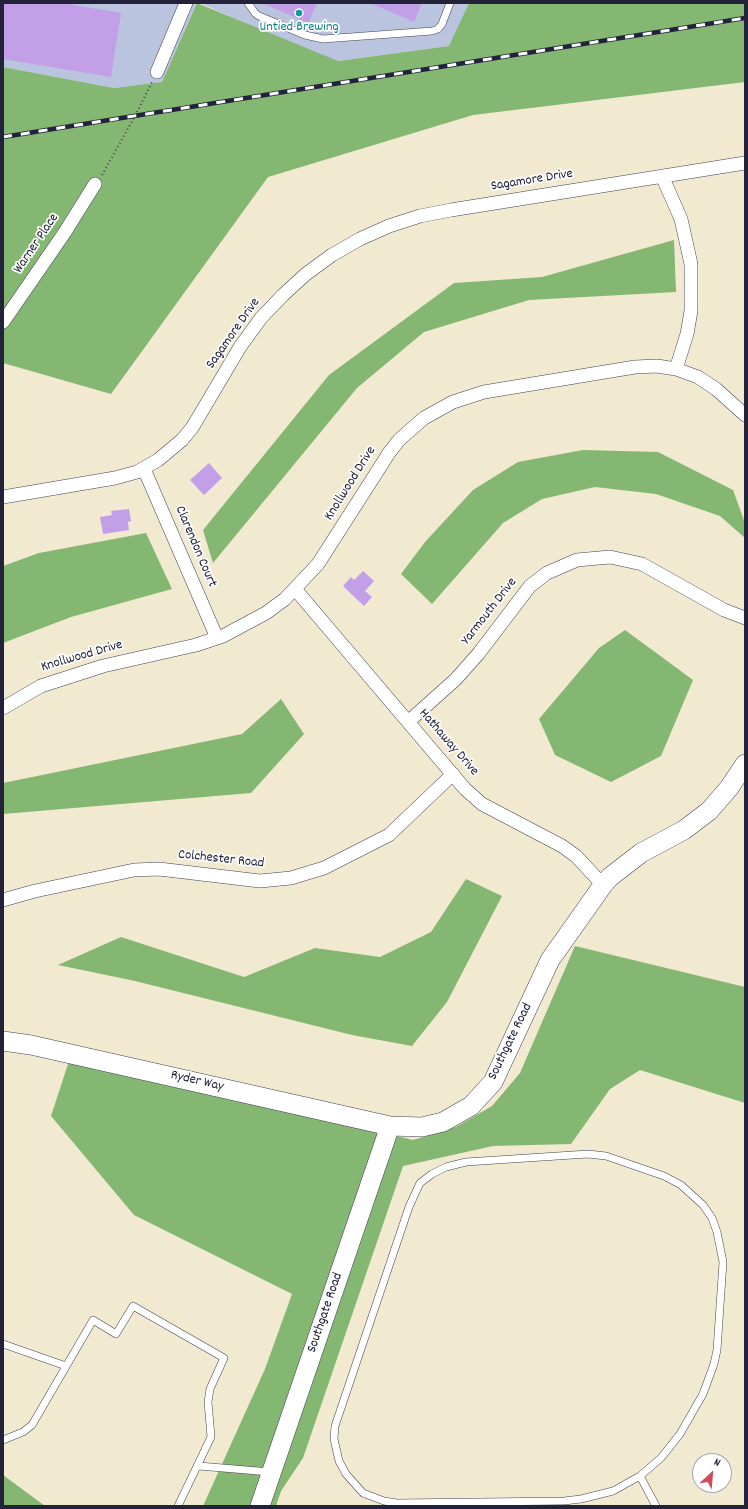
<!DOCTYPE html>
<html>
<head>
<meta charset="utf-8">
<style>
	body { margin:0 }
	#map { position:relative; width:748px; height:1509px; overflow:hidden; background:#f2e9d1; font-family:Dekko,sans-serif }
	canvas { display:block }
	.frame { position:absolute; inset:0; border:4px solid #22223b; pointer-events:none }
	.north { position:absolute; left:692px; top:1453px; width:40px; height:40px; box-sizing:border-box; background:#fff; border:1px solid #a7a7b1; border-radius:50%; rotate:26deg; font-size:11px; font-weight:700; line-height:16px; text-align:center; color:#22223b }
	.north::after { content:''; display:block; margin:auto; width:14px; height:18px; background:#d1495b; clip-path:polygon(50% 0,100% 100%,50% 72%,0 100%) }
</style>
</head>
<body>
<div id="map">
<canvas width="748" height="1509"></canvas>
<div class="frame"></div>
<div class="north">N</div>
</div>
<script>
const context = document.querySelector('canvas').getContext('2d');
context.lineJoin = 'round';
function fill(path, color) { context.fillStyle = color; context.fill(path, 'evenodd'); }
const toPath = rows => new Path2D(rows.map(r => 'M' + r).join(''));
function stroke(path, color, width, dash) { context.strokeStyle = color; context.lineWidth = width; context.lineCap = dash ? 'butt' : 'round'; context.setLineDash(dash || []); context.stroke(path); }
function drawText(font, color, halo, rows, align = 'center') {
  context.font = font + ' Dekko,sans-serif'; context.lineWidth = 3.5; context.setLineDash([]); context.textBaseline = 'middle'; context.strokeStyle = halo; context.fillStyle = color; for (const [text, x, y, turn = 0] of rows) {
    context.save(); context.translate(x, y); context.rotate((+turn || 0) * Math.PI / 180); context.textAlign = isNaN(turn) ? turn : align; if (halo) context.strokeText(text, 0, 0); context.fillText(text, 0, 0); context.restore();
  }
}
fill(toPath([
	[3,3,197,3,162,82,114,88,3,67],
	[200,3,469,3,450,46,337,61,249,25]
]), '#bac4de');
fill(toPath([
	[197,3,338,61,449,46,469,3,745,4,745,82,473,115,268,177,111,394,3,363,3,67,114,88,162,82],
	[674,240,676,292,529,300,424,332,357,388,213,563,203,530,329,375,454,283,542,277],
	[583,450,658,452,733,490,745,523,745,538,720,516,656,494,595,487,542,499,503,523,432,604,401,574,425,542,473,490,518,462],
	[146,533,172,589,71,617,3,643,3,566,39,553],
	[625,630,693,680,661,756,611,782,555,755,539,719,599,648],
	[281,699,304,734,251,793,3,814,3,783,242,734],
	[466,879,502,896,447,1002,412,1046,352,1035,135,981,58,965,121,937,244,977,315,948,380,957,431,932],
	[575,946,745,987,745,1103,640,1070,610,1089,571,1144,493,1146,403,1166,303,1458,281,1491,276,1506,203,1506,265,1369,292,1294,134,1215,51,1116,71,1055,413,1140,456,1127,492,1106,520,1073],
	[3,1475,45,1506,3,1506]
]), '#84b772');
fill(toPath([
	[3,3,62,3,121,13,111,77,3,59],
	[262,3,317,3,308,23],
	[370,3,422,3,414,22],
	[209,463,222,478,204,495,190,480],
	[129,509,131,521,128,522,129,530,103,534,100,517,112,515,111,511],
	[363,571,374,581,365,591,372,597,364,606,343,586,351,577,354,580]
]), '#c39fe7');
const lane = toPath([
	[248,3,255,13,259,16,305,35,323,39,432,31,438,29,442,24,450,3],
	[588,1154,606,1156,664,1176,681,1185,703,1205,712,1218,717,1232,723,1262,717,1350,714,1364,703,1394,680,1434,661,1458,640,1476,613,1491,581,1499,564,1501,397,1503,384,1501,363,1493,346,1474,339,1461,334,1439,335,1426,409,1207,420,1183,432,1174,446,1167,466,1162,588,1154],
	[3,1344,66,1366],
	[3,1440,23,1432,32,1425,93,1320,116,1334,133,1306,224,1358,210,1389,208,1402,211,1437,178,1506],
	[199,1466,270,1472],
	[640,1476,656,1506]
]);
const street = toPath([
	[157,72,186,3],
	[662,176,681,219,691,264,691,311,687,334,676,369],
	[3,322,65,232,95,184],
	[144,469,217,638],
	[3,497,115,478,137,472,158,460,182,440,192,428,240,347,261,318,283,295,306,274,332,255,360,239,389,226,420,216,451,210,745,163],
	[295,589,465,789,482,804,562,846,576,856,603,885],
	[3,708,41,686,103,666,196,645,223,636,266,613,285,599,318,564,389,453,399,440,424,418,453,402,484,392,635,367,657,366,676,369,698,377,716,389,745,415],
	[408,722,456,679,479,653,530,586,547,573,577,560,610,557,642,564,724,610,745,618],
	[3,900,35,891,134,870,159,869,260,881,291,878,324,868,389,835,453,774]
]);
const secondary = toPath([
	[3,1041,31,1045,390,1126,422,1127,443,1122,471,1106,493,1082,550,960,603,885,610,877,641,853,684,830,709,811,729,788,745,764],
	[260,1506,390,1126]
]);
stroke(lane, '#414052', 8);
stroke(street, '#414052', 14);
stroke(secondary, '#414052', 20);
stroke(toPath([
	[102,175,135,116,152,82]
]), '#414052', 2, [1, 3]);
stroke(lane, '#fff', 7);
stroke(street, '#fff', 13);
stroke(secondary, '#fff', 19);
const rail = toPath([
	[3,137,745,18]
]);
stroke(rail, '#22223b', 4.5);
stroke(rail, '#fff', 3, [9]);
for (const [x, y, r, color] of [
	[299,13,4,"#0f9aa8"]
]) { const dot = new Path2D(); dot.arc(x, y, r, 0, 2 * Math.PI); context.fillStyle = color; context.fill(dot); stroke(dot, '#fff', 1.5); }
drawText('14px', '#0d838f', '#fff', [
	["Untied Brewing",299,28]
]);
drawText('14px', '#22223b', '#fff', [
	["Sagamore Drive",532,181,-9],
	["Warner Place",37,244,-56],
	["Sagamore Drive",234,334,-55],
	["Knollwood Drive",351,484,-58],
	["Clarendon Court",195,547,67],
	["Yarmouth Drive",490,612,-52],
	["Knollwood Drive",82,657,-16],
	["Hathaway Drive",448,743,49],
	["Colchester Road",221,860,6],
	["Southgate Road",511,1042,-64],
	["Ryder Way",197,1082,13],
	["Southgate Road",326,1313,-71]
]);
</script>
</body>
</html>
